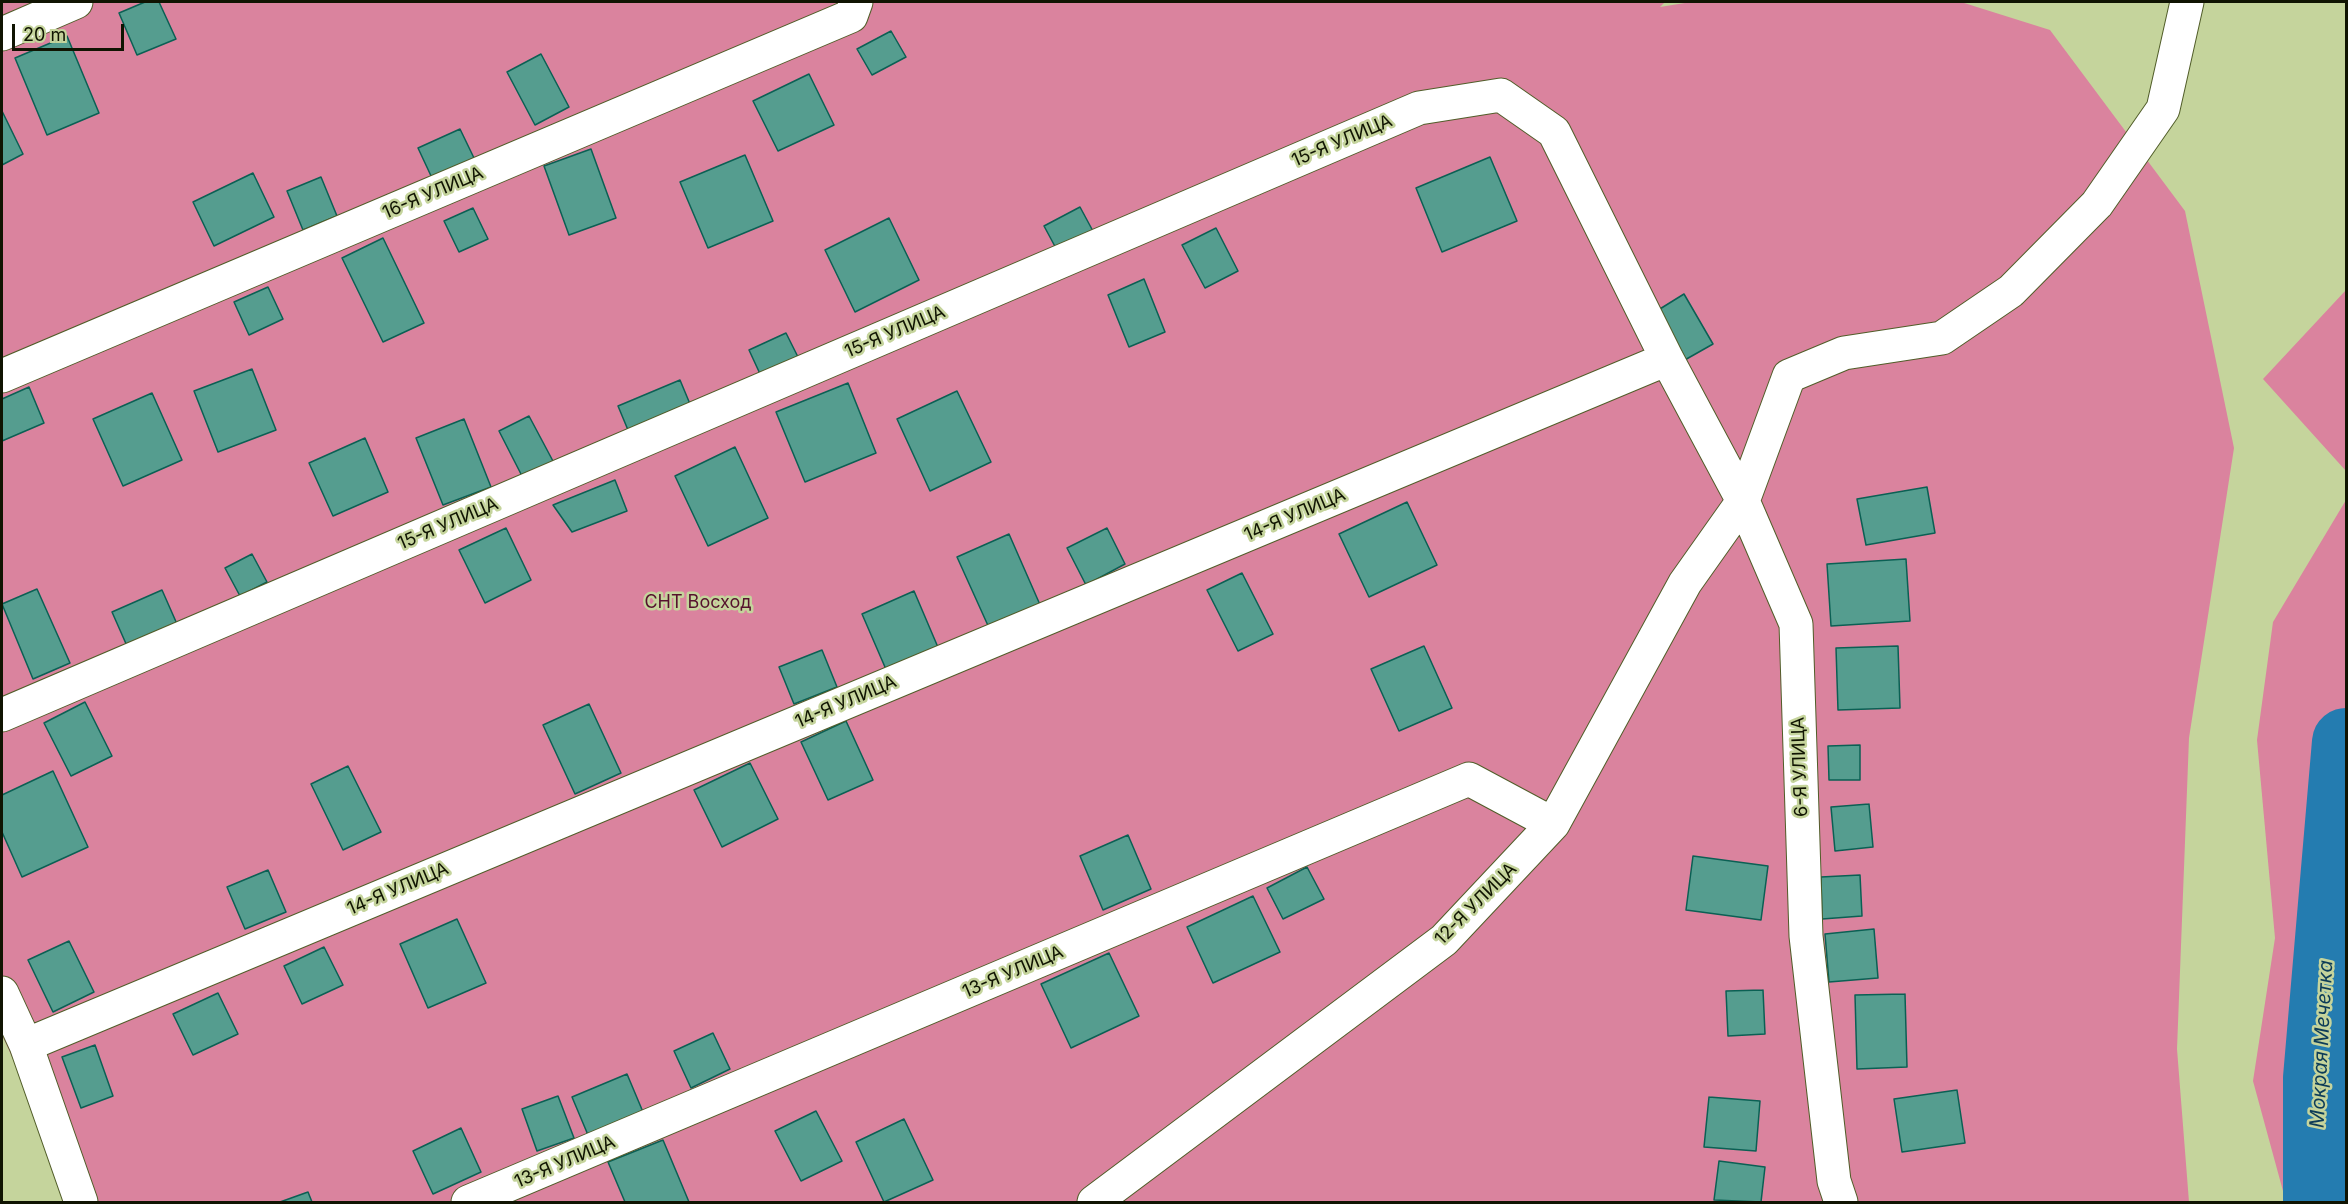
<!DOCTYPE html>
<html>
<head>
<meta charset="utf-8">
<style>
	body { margin:0 }
	#map { position:relative; width:2348px; height:1204px; overflow:hidden; background:#c5d49c; font-family:Inter,sans-serif }
	canvas { display:block }
	.frame { position:absolute; inset:0; border:3px solid #101402; pointer-events:none }
	.scale { position:absolute; left:12px; top:24px; width:112px; height:27px; box-sizing:border-box; border:3px solid #101402; border-top:0; padding-left:8px; font-size:18px; line-height:21px; white-space:nowrap; color:#101402; -webkit-text-stroke:4px #c5d49c; paint-order:stroke }
</style>
</head>
<body>
<div id="map">
<canvas width="2348" height="1204"></canvas>
<div class="frame"></div>
<div class="scale">20 m</div>
</div>
<script>
const context = document.querySelector('canvas').getContext('2d');
context.lineJoin = 'round';
function fill(path, color) { context.fillStyle = color; context.fill(path, 'evenodd'); }
const toPath = rows => new Path2D(rows.map(r => 'M' + r).join(''));
function stroke(path, color, width, dash) { context.strokeStyle = color; context.lineWidth = width; context.lineCap = dash ? 'butt' : 'round'; context.setLineDash(dash || []); context.stroke(path); }
function drawText(font, color, halo, rows, align = 'center') {
  context.font = font + ' Inter,sans-serif'; context.lineWidth = 5; context.setLineDash([]); context.textBaseline = 'middle'; context.strokeStyle = halo; context.fillStyle = color; for (const [text, x, y, turn = 0] of rows) {
    context.save(); context.translate(x, y); context.rotate((+turn || 0) * Math.PI / 180); context.textAlign = isNaN(turn) ? turn : align; if (halo) context.strokeText(text, 0, 0); context.fillText(text, 0, 0); context.restore();
  }
}
fill(toPath([
	[2,2,1665,2,1660,7,1691,2,1961,2,2050,30,2185,211,2234,448,2189,738,2177,1049,2189,1202,67,1202,17,1068,2,1035],
	[2346,290,2346,471,2263,379],
	[2346,500,2346,1202,2286,1202,2253,1081,2275,938,2257,740,2273,622]
]), '#da839e');
stroke(toPath([
	[2317,1202,2317,1078,2346,742]
]), '#247cb0', 68);
const building = toPath([
	[145,2,159,2,176,39,137,55,119,13,145,2],
	[891,31,906,57,872,75,857,49,891,31],
	[67,36,99,113,47,135,15,58,67,36],
	[541,54,569,107,535,125,507,72,541,54],
	[809,74,834,125,778,151,753,101,809,74],
	[2,111,23,154,2,165,2,111],
	[460,129,474,158,432,178,418,148,460,129],
	[591,149,616,218,569,235,544,166,591,149],
	[745,155,773,221,708,248,680,182,745,155],
	[1490,157,1517,221,1442,252,1416,188,1490,157],
	[253,173,274,217,214,246,193,202,253,173],
	[321,177,337,216,303,230,287,191,321,177],
	[1080,207,1094,233,1058,252,1044,226,1080,207],
	[473,208,488,239,459,252,444,221,473,208],
	[889,218,919,280,855,312,825,250,889,218],
	[1216,228,1238,271,1205,288,1182,245,1216,228],
	[383,238,424,323,383,342,342,258,383,238],
	[1144,279,1165,332,1129,347,1108,295,1144,279],
	[268,287,283,319,249,335,234,302,268,287],
	[1684,294,1713,344,1683,361,1655,312,1684,294],
	[786,333,799,359,761,376,749,350,786,333],
	[252,369,276,430,218,452,194,391,252,369],
	[680,380,690,404,628,430,618,406,680,380],
	[848,383,876,453,805,482,776,412,848,383],
	[29,387,44,423,2,441,2,399,29,387],
	[957,391,991,462,930,491,897,419,957,391],
	[152,393,182,460,123,486,93,419,152,393],
	[529,416,554,463,523,478,499,431,529,416],
	[464,419,491,487,443,505,416,438,464,419],
	[365,438,388,492,333,516,309,463,365,438],
	[735,447,768,518,708,546,675,476,735,447],
	[615,480,627,511,572,532,553,505,615,480],
	[1927,487,1935,533,1866,545,1857,499,1927,487],
	[1407,502,1437,565,1369,597,1339,534,1407,502],
	[506,528,531,580,485,603,459,550,506,528],
	[1107,528,1125,564,1086,585,1067,548,1107,528],
	[1009,534,1041,607,990,630,957,557,1009,534],
	[252,554,267,582,240,596,225,568,252,554],
	[1906,559,1910,621,1831,626,1827,564,1906,559],
	[1242,573,1273,634,1238,651,1207,590,1242,573],
	[37,589,70,663,33,679,2,604,37,589],
	[162,590,177,624,127,646,112,612,162,590],
	[914,591,940,652,888,674,862,614,914,591],
	[1424,646,1452,708,1399,731,1371,669,1424,646],
	[1898,646,1900,708,1838,710,1836,648,1898,646],
	[822,650,837,687,794,704,779,667,822,650],
	[85,702,112,756,71,776,44,723,85,702],
	[589,704,621,773,575,794,543,725,589,704],
	[846,721,873,780,828,800,801,742,846,721],
	[1860,745,1860,780,1829,780,1828,746,1860,745],
	[750,763,778,819,722,847,694,790,750,763],
	[348,766,381,832,343,850,311,784,348,766],
	[53,771,88,847,22,877,2,832,2,795,53,771],
	[1869,804,1873,847,1835,851,1831,807,1869,804],
	[1128,835,1151,889,1103,910,1080,856,1128,835],
	[1693,856,1768,866,1761,920,1686,910,1693,856],
	[1307,867,1324,899,1283,919,1267,888,1307,867],
	[268,870,286,912,245,929,227,887,268,870],
	[1860,875,1862,916,1822,919,1821,877,1860,875],
	[1253,896,1280,952,1213,983,1187,927,1253,896],
	[457,919,486,983,428,1008,400,944,457,919],
	[1874,929,1878,978,1829,982,1825,934,1874,929],
	[69,941,94,992,53,1012,28,960,69,941],
	[324,947,343,985,302,1004,284,966,324,947],
	[1109,953,1139,1016,1071,1048,1041,984,1109,953],
	[1763,990,1765,1034,1728,1036,1726,991,1763,990],
	[218,993,238,1034,193,1055,173,1014,218,993],
	[1905,994,1907,1067,1857,1069,1855,995,1905,994],
	[713,1033,730,1069,691,1088,674,1051,713,1033],
	[95,1045,113,1096,81,1108,62,1057,95,1045],
	[627,1074,643,1112,588,1135,572,1097,627,1074],
	[1957,1090,1965,1143,1902,1152,1894,1099,1957,1090],
	[558,1096,574,1138,537,1151,522,1109,558,1096],
	[1709,1097,1760,1101,1756,1151,1704,1147,1709,1097],
	[816,1111,842,1161,801,1181,775,1131,816,1111],
	[904,1119,933,1180,884,1202,856,1142,904,1119],
	[461,1128,481,1172,433,1194,413,1151,461,1128],
	[663,1140,689,1202,625,1202,608,1162,663,1140],
	[1719,1161,1765,1167,1761,1202,1714,1200,1719,1161],
	[308,1192,312,1202,280,1202,308,1192]
]);
fill(building, '#559d8f');
stroke(building, '#0b6054', 1.5);
const street = toPath([
	[2,34,76,2],
	[2,376,851,16,856,2],
	[2,715,1419,108,1501,95,1554,132,1667,359,1743,501,1796,624,1806,936,1834,1181,1841,1202],
	[2,993,26,1045,81,1202],
	[26,1045,1667,359],
	[468,1202,1469,779,1553,824],
	[1094,1202,1444,940,1553,824,1685,583,1743,501,1789,376,1844,353,1942,338,2011,291,2097,204,2163,109,2187,2]
]);
stroke(street, '#515d29', 35);
stroke(street, '#fff', 33);
drawText('18px', '#101402', '#c5d49c', [
	["15-Я УЛИЦА",1342,141,-23],
	["16-Я УЛИЦА",433,193,-23],
	["15-Я УЛИЦА",895,332,-23],
	["14-Я УЛИЦА",1295,515,-23],
	["15-Я УЛИЦА",448,524,-23],
	["14-Я УЛИЦА",846,702,-23],
	["6-Я УЛИЦА",1800,767,-92],
	["14-Я УЛИЦА",398,889,-23],
	["12-Я УЛИЦА",1476,904,-45],
	["13-Я УЛИЦА",1013,972,-23],
	["13-Я УЛИЦА",565,1162,-23]
]);
drawText('18px', '#56112e', '#c5d49c', [
	["СНТ Восход",698,603]
]);
drawText('italic 20px', '#0d3c58', '#c5d49c', [
	["Мокрая Мечетка",2322,1044,-87]
]);
</script>
</body>
</html>
